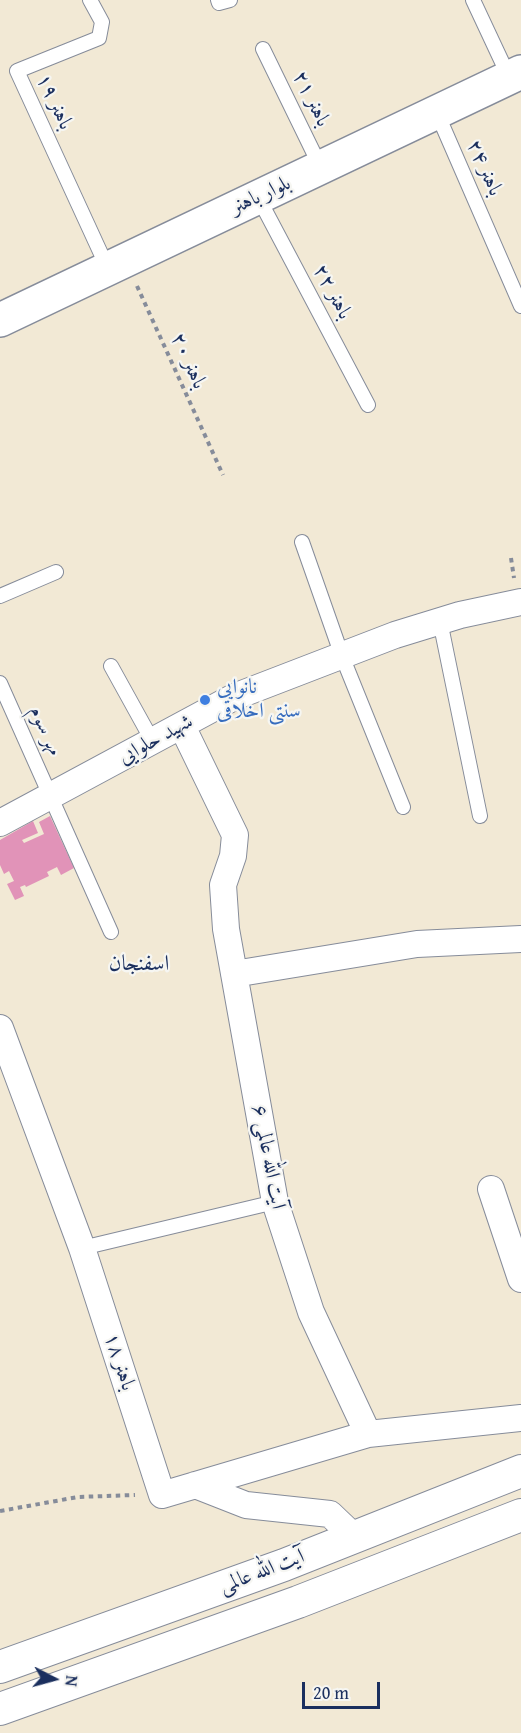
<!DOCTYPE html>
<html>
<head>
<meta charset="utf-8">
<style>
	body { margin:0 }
	#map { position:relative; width:521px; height:1733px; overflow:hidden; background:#f2e9d5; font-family:"Gentium Book Plus",serif }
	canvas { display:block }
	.north { position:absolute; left:24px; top:1649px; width:60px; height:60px; -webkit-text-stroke:4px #f6f6f2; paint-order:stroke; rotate:96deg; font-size:16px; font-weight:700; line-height:24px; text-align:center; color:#1b2f5e }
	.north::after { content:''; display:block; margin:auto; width:21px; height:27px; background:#1b2f5e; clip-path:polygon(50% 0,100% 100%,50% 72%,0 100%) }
	.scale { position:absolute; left:302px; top:1682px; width:78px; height:27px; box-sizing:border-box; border:3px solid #1b2f5e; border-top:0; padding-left:8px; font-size:18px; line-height:21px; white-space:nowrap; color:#1b2f5e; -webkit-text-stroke:4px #f6f6f2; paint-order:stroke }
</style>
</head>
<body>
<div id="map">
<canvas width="521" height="1733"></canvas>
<div class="north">N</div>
<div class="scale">20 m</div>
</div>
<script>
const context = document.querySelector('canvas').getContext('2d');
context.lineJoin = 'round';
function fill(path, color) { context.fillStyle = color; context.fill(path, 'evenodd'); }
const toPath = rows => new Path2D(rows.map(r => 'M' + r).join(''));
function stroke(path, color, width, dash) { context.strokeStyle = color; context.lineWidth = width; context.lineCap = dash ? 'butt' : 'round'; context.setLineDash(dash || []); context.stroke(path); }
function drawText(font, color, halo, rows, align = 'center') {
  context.font = font + ' "Gentium Book Plus",Amiri,serif'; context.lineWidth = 4.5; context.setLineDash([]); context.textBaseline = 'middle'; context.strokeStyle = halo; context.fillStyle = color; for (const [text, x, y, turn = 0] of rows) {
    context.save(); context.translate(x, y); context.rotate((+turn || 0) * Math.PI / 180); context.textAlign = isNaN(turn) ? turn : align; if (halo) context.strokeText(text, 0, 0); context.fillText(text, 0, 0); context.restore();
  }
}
fill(toPath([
	[50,816,74,868,61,875,57,867,47,872,49,876,26,887,25,885,20,887,24,896,15,900,7,884,14,881,9,871,4,874,0,865,0,840,33,821,38,833,22,840,24,843,44,834,39,822]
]), '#e193b8');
const service = toPath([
	[90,0,102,22,99,38,17,71,108,269],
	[218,0,219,3,230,0],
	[473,0,509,77],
	[263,49,321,168],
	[437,113,521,306],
	[258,197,368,405],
	[302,542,342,656,403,807],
	[0,596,56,572],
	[440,621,480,816],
	[111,666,153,742],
	[0,683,111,932],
	[82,1248,275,1202]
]);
const minor = toPath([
	[182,726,235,835,233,856,223,885,226,929,275,1202,311,1312,368,1434,521,1418],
	[0,823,234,697,395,635,460,615,521,602],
	[234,974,417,944,521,939],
	[0,1028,82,1248,162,1495,368,1434],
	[491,1189,521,1279],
	[195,1485,246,1505,330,1514,353,1536]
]);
const tertiary = toPath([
	[0,1667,284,1565,521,1471],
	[0,1709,298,1602,521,1515]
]);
const secondary = toPath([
	[0,320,521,72]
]);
stroke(service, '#868c9a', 16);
stroke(minor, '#868c9a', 28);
stroke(tertiary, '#868c9a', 34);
stroke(secondary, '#868c9a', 36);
stroke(toPath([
	[137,286,223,475],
	[511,558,514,578],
	[0,1511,78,1497,135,1495]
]), '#868c9a', 4, [4.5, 4.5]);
stroke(service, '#fff', 14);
stroke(minor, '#fff', 26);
stroke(tertiary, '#fff', 32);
stroke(secondary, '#fff', 33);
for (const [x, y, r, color] of [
	[205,700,6,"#3f7fe0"]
]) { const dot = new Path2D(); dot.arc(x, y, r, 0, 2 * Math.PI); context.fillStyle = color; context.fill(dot); stroke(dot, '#f6f6f2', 2); }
drawText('21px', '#1b2f5e', '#f6f6f2', [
	["باهنر ۲۱",311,99,64],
	["باهنر ۱۹",54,102,65],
	["باهنر ۲۴",484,168,66],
	["بلوار باهنر",261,196,-25],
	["باهنر ۲۲",332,292,62],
	["باهنر ۲۰",188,361,66],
	["مهر سوم",45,731,66],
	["شهید حلوایی",156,740,-29],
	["آیت الله عالمی ۶",268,1157,79],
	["باهنر ۱۸",119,1362,72],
	["آیت الله عالمی",262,1572,-21]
]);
drawText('21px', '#366cbe', '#f6f6f2', [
	["نانوایی",217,688],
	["سنتی اخلاقی",217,712]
], 'left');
drawText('22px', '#1b2f5e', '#f6f6f2', [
	["اسفنجان",139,964]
]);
</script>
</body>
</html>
